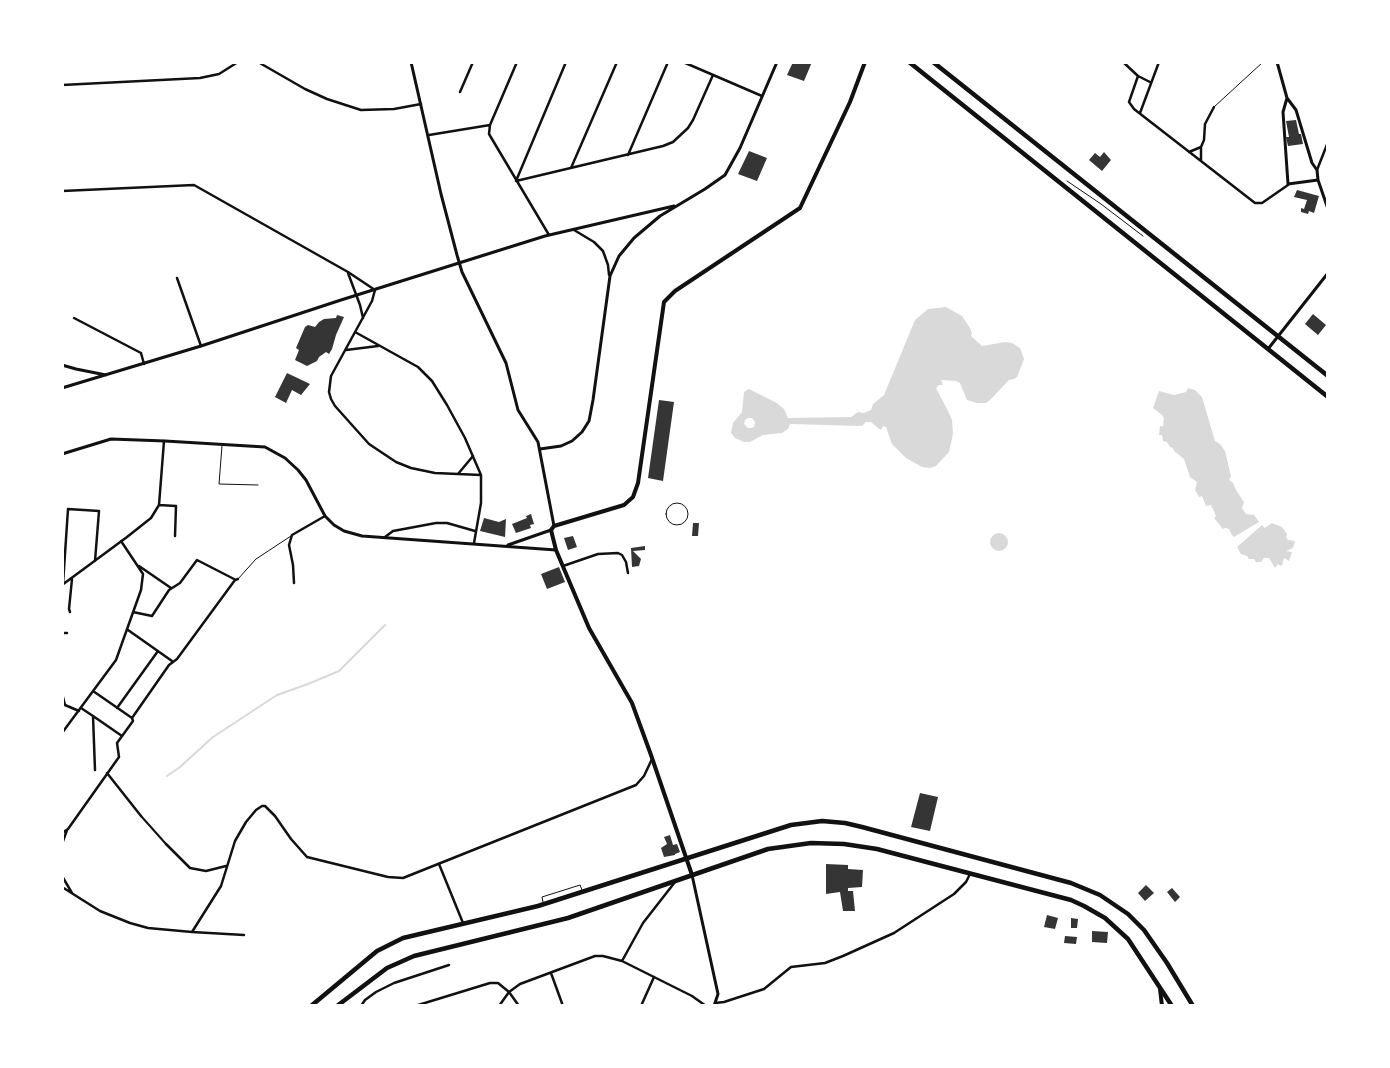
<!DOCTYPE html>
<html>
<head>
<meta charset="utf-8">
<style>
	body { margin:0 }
	#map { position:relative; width:1390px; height:1068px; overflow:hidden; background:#fff; font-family:"Nunito Sans",sans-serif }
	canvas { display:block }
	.frame { position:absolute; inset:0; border:64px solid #fff; pointer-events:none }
</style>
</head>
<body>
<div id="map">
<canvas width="1390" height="1068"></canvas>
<div class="frame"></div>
</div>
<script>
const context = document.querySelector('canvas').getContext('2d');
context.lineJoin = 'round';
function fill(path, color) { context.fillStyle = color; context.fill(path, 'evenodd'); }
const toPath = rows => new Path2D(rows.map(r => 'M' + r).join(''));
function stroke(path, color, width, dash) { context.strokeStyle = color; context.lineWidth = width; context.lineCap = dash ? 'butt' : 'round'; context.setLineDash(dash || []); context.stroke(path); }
fill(toPath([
	[946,307,962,316,970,328,972,333,971,336,982,346,1005,342,1012,343,1020,348,1024,359,1017,377,1014,379,1009,380,990,400,986,403,977,403,967,400,960,383,956,381,941,380,943,385,939,385,936,388,949,413,952,420,953,434,949,452,936,466,930,468,922,467,906,458,892,444,886,427,883,426,881,430,879,429,871,422,866,422,862,426,790,424,788,429,782,433,763,435,750,442,744,442,735,438,731,433,733,423,742,412,744,392,749,389,777,403,784,409,788,418,851,417,858,412,864,413,871,410,873,404,884,395,915,320,928,309],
	[748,418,752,418,755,422,754,427,751,428,748,428,744,424,745,420],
	[1188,388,1195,390,1202,397,1215,441,1220,444,1225,451,1231,476,1229,480,1233,483,1236,490,1244,502,1242,508,1246,514,1254,515,1259,522,1234,537,1232,535,1229,529,1225,528,1223,529,1214,518,1216,516,1211,505,1206,506,1202,496,1199,497,1195,490,1197,482,1190,477,1184,459,1174,451,1173,448,1170,447,1167,442,1163,441,1162,435,1159,435,1160,426,1163,426,1164,418,1162,415,1153,408,1159,391,1174,395,1186,392],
	[1272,523,1282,527,1287,534,1286,537,1288,540,1295,541,1293,548,1286,551,1292,552,1289,561,1284,558,1282,565,1280,566,1278,564,1275,568,1269,558,1264,558,1261,562,1256,562,1254,559,1249,559,1247,556,1241,554,1237,547,1262,525,1265,528],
	'990 542a9 9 0 1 1 18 0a9 9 0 1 1-18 0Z'
]), '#d9d9d9');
stroke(toPath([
	[167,776,180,767,213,737,277,695,308,684,339,671,385,625]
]), '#d9d9d9', 2);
fill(toPath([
	[793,62,812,62,804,81,787,75],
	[1296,120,1299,134,1301,134,1303,144,1288,146,1286,137,1289,137,1286,121],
	[749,151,767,158,757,181,738,174],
	[1104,152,1111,160,1102,171,1089,160,1095,153,1100,157],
	[1297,190,1319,196,1314,213,1309,211,1308,214,1301,212,1301,208,1304,209,1307,200,1294,197],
	[1313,314,1326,325,1318,335,1305,324],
	[337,315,344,317,336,335,332,349,329,354,326,352,319,357,317,361,307,366,295,360,299,350,296,348,305,327,308,325,315,327,319,322,324,319,336,318],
	[287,373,310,384,301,395,292,390,286,403,275,397],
	[659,400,674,402,663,481,648,478],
	[531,514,534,524,530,525,531,528,516,533,512,524,527,518,526,516],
	[484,518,499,522,506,519,505,537,480,531],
	[693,523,699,523,698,536,692,536],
	[573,536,577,547,568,550,564,538],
	[645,546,645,550,633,551,641,559,639,566,632,567,631,548],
	[559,567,565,582,547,589,541,574],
	[920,793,938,797,930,831,911,827],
	[670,835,673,845,677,844,680,852,675,854,675,855,664,857,661,848,667,844,664,837],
	[826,864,848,865,848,869,863,870,862,887,848,888,848,891,853,891,855,911,843,911,840,892,826,894],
	[1146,885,1154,893,1145,901,1138,893],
	[1172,888,1180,897,1175,902,1167,892],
	[1047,915,1058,918,1055,929,1044,927],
	[1071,918,1078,919,1077,928,1071,928],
	[1092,931,1108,932,1107,943,1092,942],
	[1065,936,1077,937,1076,944,1064,943]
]), '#353535');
stroke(toPath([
	[1067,181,1101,204,1143,236],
	'666 514a11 11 0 1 1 22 0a11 11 0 1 1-22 0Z'
]), '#111', 1);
stroke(toPath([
	[1214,107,1263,62],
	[222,446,219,484,258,485],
	[238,579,256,559,291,536],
	[543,902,542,897,580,885,582,890]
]), '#111', 1);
stroke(toPath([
	[141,816,166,844]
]), '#111', 2);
stroke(toPath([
	[258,62,305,89,327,99,361,110,394,109,421,104],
	[517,62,490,125,489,134,549,235],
	[683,62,762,96],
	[1123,62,1138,76,1129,102,1134,109,1255,203,1262,203,1288,185],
	[1138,76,1150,82],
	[62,85,200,78,219,74,238,62],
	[460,92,473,62],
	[1140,113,1159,62],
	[429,135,490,125],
	[1189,152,1201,147],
	[628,155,668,62],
	[1201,161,1201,147,1204,140,1205,124,1214,107],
	[571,168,617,62],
	[1317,170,1328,142],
	[516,181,663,146,673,142,688,128,693,120,713,75],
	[516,181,566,62],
	[62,191,194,185,348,272,375,290,372,301,331,376,329,392,331,399,335,406,369,444,396,462,411,468,435,473,481,475],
	[574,230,594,242,603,251,608,265,609,275],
	[348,273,360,305,363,318],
	[177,278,201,346],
	[74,318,141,353,144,364],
	[355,332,418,367,432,381,447,405,465,438,481,475,481,503,474,543],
	[346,350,378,346],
	[458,474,473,456],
	[159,505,176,506,175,536],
	[385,537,393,531,436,523,447,523,475,531],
	[139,566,171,588],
	[563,566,598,554,618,553,622,555,626,562,628,573],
	[294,583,293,565,289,545,292,535,325,516],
	[63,584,68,509,99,511,95,561],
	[62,585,127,537,151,518,159,505,164,441],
	[70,612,69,609,72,579],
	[133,612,152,616,169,590,180,583,197,560,234,579],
	[128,630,172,661],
	[62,633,67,633],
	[62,693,65,705,79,711],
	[81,708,93,716,95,770],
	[117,708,158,651],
	[93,716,122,736],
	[132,718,169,665,177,659,235,580,238,579],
	[62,733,116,660,141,590,143,574,121,541],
	[107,773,141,816],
	[62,833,68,829,119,757,117,743,133,721,132,718,93,691],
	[62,844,67,830],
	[166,844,190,868,206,871,226,866],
	[439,864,463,923],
	[62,876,72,893],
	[62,887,100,911,130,923,148,928,192,932,244,935],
	[192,932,221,886,235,841,246,822,256,810,262,806,265,806,275,816,291,839,307,857,388,877,403,878,636,785,644,776,652,759],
	[622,961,643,923,675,882],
	[551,973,563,1006],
	[715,1003,724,1002,764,989,791,967,825,963,843,956,894,933,954,894,966,882,970,874],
	[361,1006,365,1000,376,992,394,983,449,965],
	[415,1006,490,983,498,983,509,992,519,1006],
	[499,1006,509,992,520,984,595,956,603,956,622,961,692,996,706,1006],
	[641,1006,654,977]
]), '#111', 2.5);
stroke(toPath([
	[411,62,441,194,457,255,462,272,506,363,518,410,538,442,554,526],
	[1277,62,1287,98,1296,110,1312,163,1317,170,1318,180,1288,184,1283,112,1287,98],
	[1318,180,1328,209],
	[1268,349,1328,273],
	[62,365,76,369,106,375],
	[62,388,201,346,341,300,545,236,674,206],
	[540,449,561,446,572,441,582,432,589,421,593,400,610,276,619,256,634,238,660,216,705,189,725,175,740,148,777,62],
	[62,454,111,439,165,441,265,447,285,458,298,470,306,480,325,516,334,525,344,531,362,536,556,550],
	[508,545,551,530],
	[692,875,718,994,714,1006]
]), '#111', 3);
stroke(toPath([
	[692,875,651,755,632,703,589,628,556,550,551,530,554,526,624,505,633,497,638,483,664,302,675,291,800,208,850,102,865,62],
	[1160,989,1162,1006]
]), '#111', 4);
stroke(toPath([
	[909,62,1328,397],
	[933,62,1328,376],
	[311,1006,377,951,403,938,538,906,791,825,822,821,845,823,862,827,1071,883,1100,895,1128,914,1144,930,1167,963,1193,1006],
	[337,1006,387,968,414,956,568,918,768,849,811,843,844,844,877,849,1071,900,1084,906,1105,918,1128,939,1172,1006]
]), '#111', 4.5);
</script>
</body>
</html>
